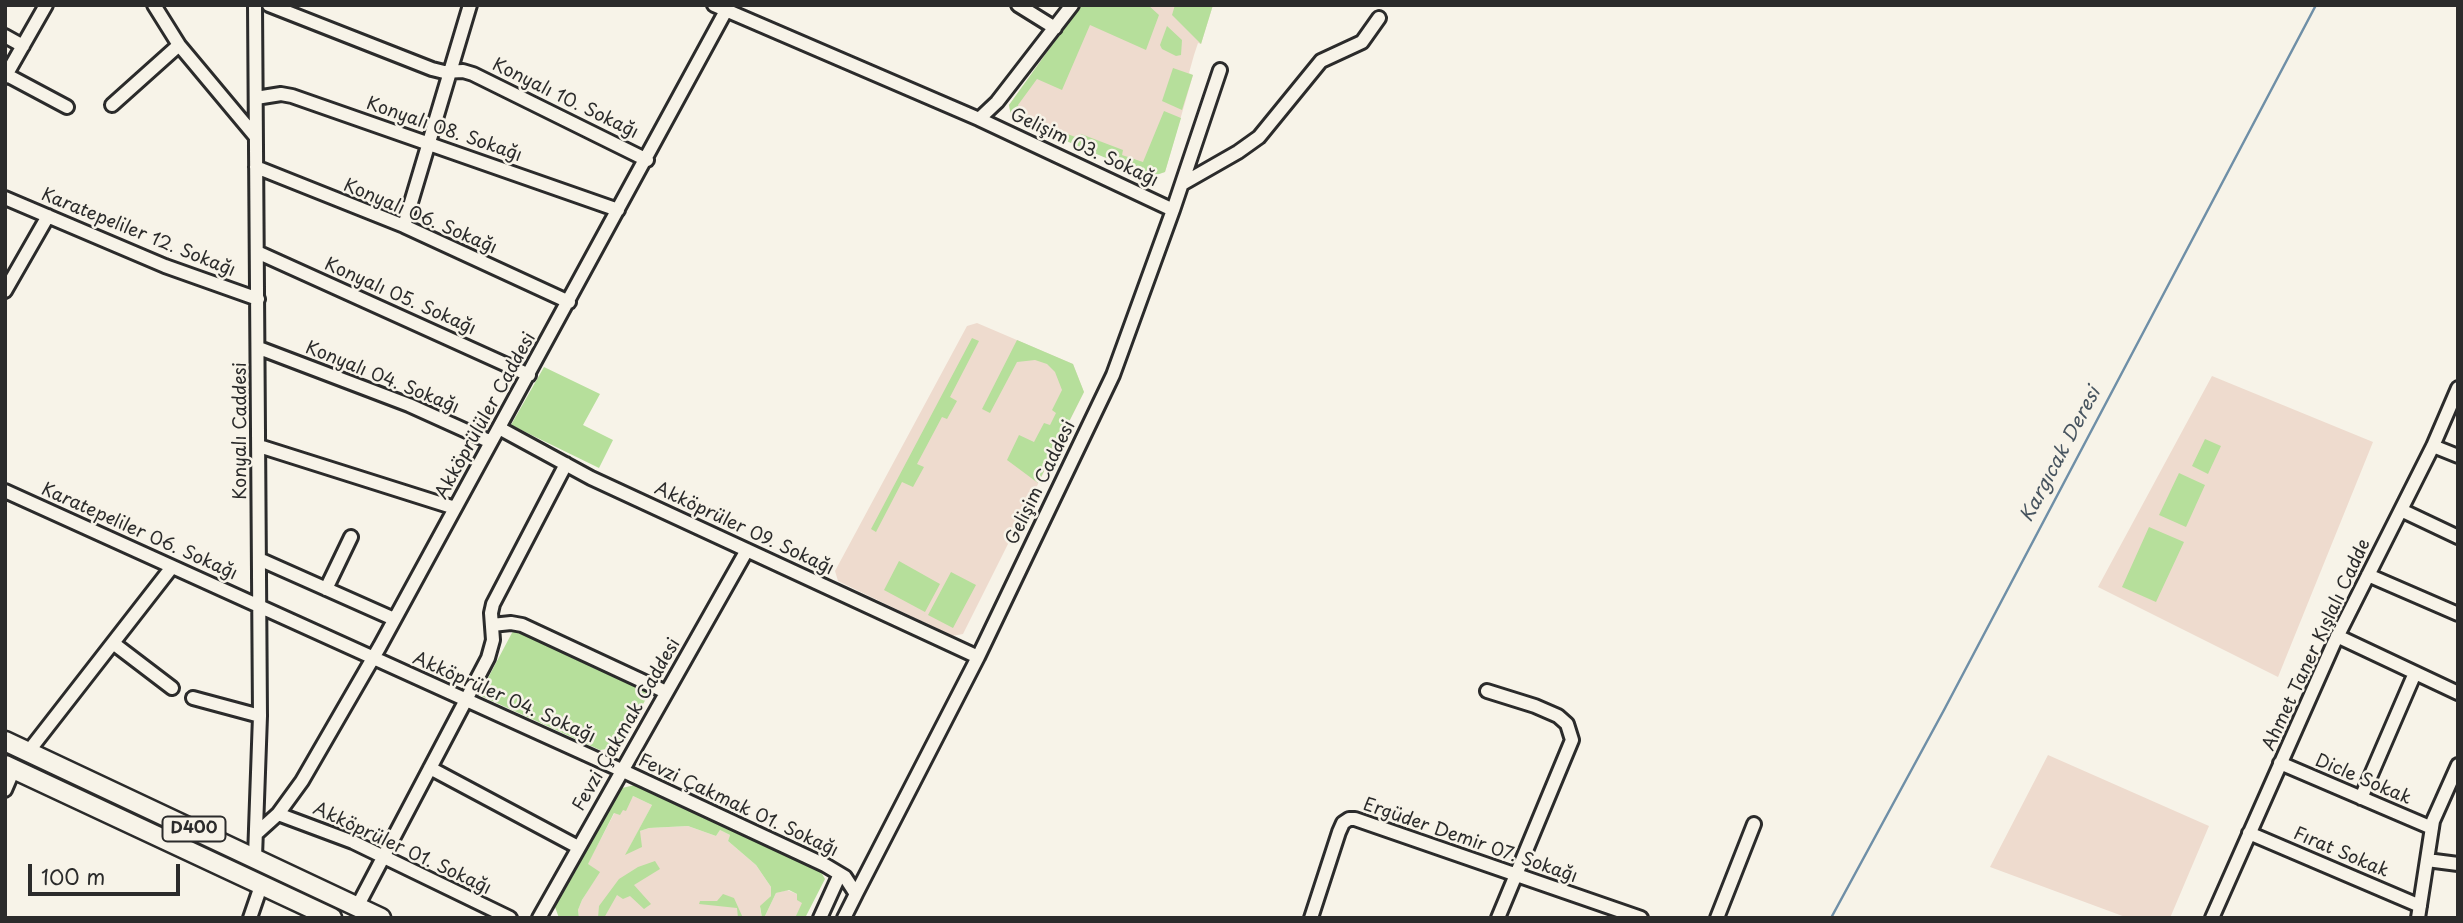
<!DOCTYPE html>
<html>
<head>
<meta charset="utf-8">
<style>
	body { margin:0 }
	#map { position:relative; width:2463px; height:923px; overflow:hidden; background:#f7f3e8; font-family:"Playpen Sans",sans-serif }
	canvas { display:block }
	.frame { position:absolute; inset:0; border:7px solid #2b2b2b; pointer-events:none }
	.scale { position:absolute; left:28px; top:864px; width:152px; height:32px; box-sizing:border-box; border:4px solid #2b2b2b; border-top:0; padding-left:9px; font-size:21px; line-height:24px; white-space:nowrap; color:#2b2b2b; -webkit-text-stroke:5px #f7f3e8; paint-order:stroke }
</style>
</head>
<body>
<div id="map">
<canvas width="2463" height="923"></canvas>
<div class="frame"></div>
<div class="scale">100 m</div>
</div>
<script>
const context = document.querySelector('canvas').getContext('2d');
context.lineJoin = 'round';
function fill(path, color) { context.fillStyle = color; context.fill(path, 'evenodd'); }
const toPath = rows => new Path2D(rows.map(r => 'M' + r).join(''));
function stroke(path, color, width, dash) { context.strokeStyle = color; context.lineWidth = width; context.lineCap = dash ? 'butt' : 'round'; context.setLineDash(dash || []); context.stroke(path); }
function drawText(font, color, halo, rows, align = 'center') {
  context.font = font + ' "Playpen Sans",sans-serif'; context.lineWidth = 5; context.setLineDash([]); context.textBaseline = 'middle'; context.strokeStyle = halo; context.fillStyle = color; for (const [text, x, y, turn = 0] of rows) {
    context.save(); context.translate(x, y); context.rotate((+turn || 0) * Math.PI / 180); context.textAlign = isNaN(turn) ? turn : align; if (halo) context.strokeText(text, 0, 0); context.fillText(text, 0, 0); context.restore();
  }
}
fill(toPath([
	[1081,5,1213,5,1201,44,1198,43,1194,55,1189,73,1193,75,1165,172,1150,177,1011,116,1009,105],
	[977,323,1073,364,1084,392,963,634,952,636,838,581,835,571,967,326],
	[2212,376,2373,442,2278,677,2098,587],
	[2048,755,2209,826,2170,918,2128,918,1990,867],
	[633,796,652,805,626,854,640,831,649,828,688,826,716,836,720,830,730,835,728,841,756,865,771,887,771,896,760,908,762,918,579,918,578,910,582,900,599,872,587,865,615,812,623,809],
	[787,890,797,894,803,903,795,918,764,918,776,893]
]), '#eedbce');
fill(toPath([
	[1081,5,1148,5,1159,15,1146,50,1090,25,1062,90,1037,79,1018,105,1020,112,1041,123,1038,129,1011,116,1009,105],
	[1175,5,1213,5,1201,44,1172,15],
	[1167,26,1182,40,1181,55,1176,56,1162,49,1160,45],
	[1173,68,1193,75,1182,110,1162,101],
	[1164,111,1181,118,1165,172,1150,177,1050,134,1054,129,1078,138,1081,134,1123,150,1122,155,1143,162],
	[972,338,979,341,950,397,957,401,947,419,942,417,917,464,924,467,913,487,902,482,876,532,871,529],
	[1017,340,1073,364,1084,392,1038,483,1007,460,1019,435,1034,442,1044,423,1050,425,1056,413,1052,410,1062,390,1055,372,1047,364,1035,360,1017,362,990,413,982,409],
	[544,367,600,394,583,425,613,440,599,468,511,425],
	[2205,439,2221,446,2208,474,2192,466],
	[2179,473,2205,485,2186,527,2159,515],
	[2149,527,2184,542,2156,602,2122,587],
	[899,561,940,584,925,612,884,590],
	[951,572,976,585,953,628,928,615],
	[514,629,645,689,647,697,619,747,600,750,479,695],
	[639,784,821,872,825,879,805,918,795,918,802,903,797,900,797,894,789,890,776,893,764,918,762,918,760,906,771,896,771,887,756,865,728,841,730,835,720,830,716,836,688,826,649,828,640,831,642,847,625,855,652,805,633,796,626,811,623,810,620,815,614,813,588,864,600,872,582,900,578,910,579,918,559,918,555,907,622,788],
	[655,861,660,869,634,885,651,904,644,909,630,896,623,899,617,895,604,918,598,918,599,906,619,879,638,867],
	[723,894,734,898,743,918,738,918,737,908,699,904,700,901,717,901]
]), '#b6df9b');
stroke(toPath([
	[1831,918,1944,710,2316,5]
]), '#6f8fa7', 2.5);
const minor = toPath([
	[154,5,179,45,255,136],
	[269,5,432,69,444,72,463,71,473,74,647,160],
	[714,5,979,119,1173,210],
	[1018,5,1055,28],
	[5,36,23,46],
	[7,75,67,107],
	[5,77,46,5],
	[256,98,281,94,292,96,618,210],
	[112,105,179,45],
	[979,119,997,102,1072,5],
	[256,167,404,226,569,302],
	[1182,184,1238,152,1259,137,1321,61,1362,42,1379,18],
	[5,198,165,266,258,299],
	[404,226,470,5],
	[257,252,529,375],
	[5,291,48,216],
	[259,348,409,405,491,442],
	[499,428,591,478,978,657],
	[259,446,455,508],
	[2433,446,2458,456],
	[5,491,621,770,825,865,845,877,856,894,844,918],
	[2401,510,2458,537],
	[259,559,394,619],
	[2368,575,2458,614],
	[326,589,351,537],
	[492,625,511,623,522,625,666,692],
	[2337,636,2458,693],
	[113,643,172,688],
	[1487,691,1535,706,1558,716,1567,724,1572,740,1498,918],
	[193,698,260,716],
	[28,752,172,567],
	[2280,763,2432,828],
	[430,768,578,847],
	[5,790,14,769],
	[2361,798,2415,673],
	[278,814,353,842,510,918],
	[257,833,278,814,302,781,380,646,729,5],
	[2249,833,2420,906],
	[255,857,260,716,255,5],
	[2427,860,2458,864],
	[856,894,978,657,1113,375,1173,210,1220,70],
	[357,907,488,658,493,640,491,613,493,604,566,464],
	[250,918,261,886],
	[539,918,747,550],
	[820,918,840,874],
	[1311,918,1339,832,1343,823,1349,819,1355,819,1641,918],
	[1717,918,1754,824],
	[2212,918,2334,643,2433,446,2458,388],
	[2418,918,2433,821,2458,765]
]);
const highway = toPath([
	[5,741,381,918],
	[5,765,332,918]
]);
stroke(minor, '#2b2b2b', 18);
stroke(highway, '#2b2b2b', 23);
stroke(minor, '#f7f3e8', 12);
stroke(highway, '#f7f3e8', 18);
for (const [x, y, w] of [
	[194,829,63]
]) { const box = new Path2D(); box.roundRect(x - w / 2, y - 12.5, w, 25, 5); context.fillStyle = '#f7f3e8'; context.fill(box); stroke(box, '#2b2b2b', 2); }
drawText('bold 16px', '#2b2b2b', null, [
	["D400",194,829]
]);
drawText('18px', '#2b2b2b', '#f7f3e8', [
	["Konyalı 10. Sokağı",565,99,26],
	["Konyalı 08. Sokağı",444,130,19],
	["Gelişim 03. Sokağı",1084,148,25],
	["Konyalı 06. Sokağı",420,217,23],
	["Karatepeliler 12. Sokağı",138,233,22],
	["Konyalı 05. Sokağı",400,297,24],
	["Konyalı 04. Sokağı",382,378,22],
	["Akköprülüler Caddesi",486,416,-61],
	["Konyalı Caddesi",241,431,-90],
	["Gelişim Caddesi",1041,483,-64],
	["Akköprüler 09. Sokağı",744,529,25],
	["Karatepeliler 06. Sokağı",139,532,24],
	["Ahmet Taner Kışlalı Cadde",2317,645,-65],
	["Akköprüler 04. Sokağı",504,698,24],
	["Fevzi Çakmak Caddesi",627,725,-60],
	["Dicle Sokak",2363,780,23],
	["Fevzi Çakmak 01. Sokağı",738,806,25],
	["Ergüder Demir 07. Sokağı",1470,841,19],
	["Akköprüler 01. Sokağı",402,849,25],
	["Fırat Sokak",2341,853,23]
]);
drawText('italic 19px', '#47545f', '#f7f3e8', [
	["Kargıcak Deresi",2061,455,-62]
]);
</script>
</body>
</html>
